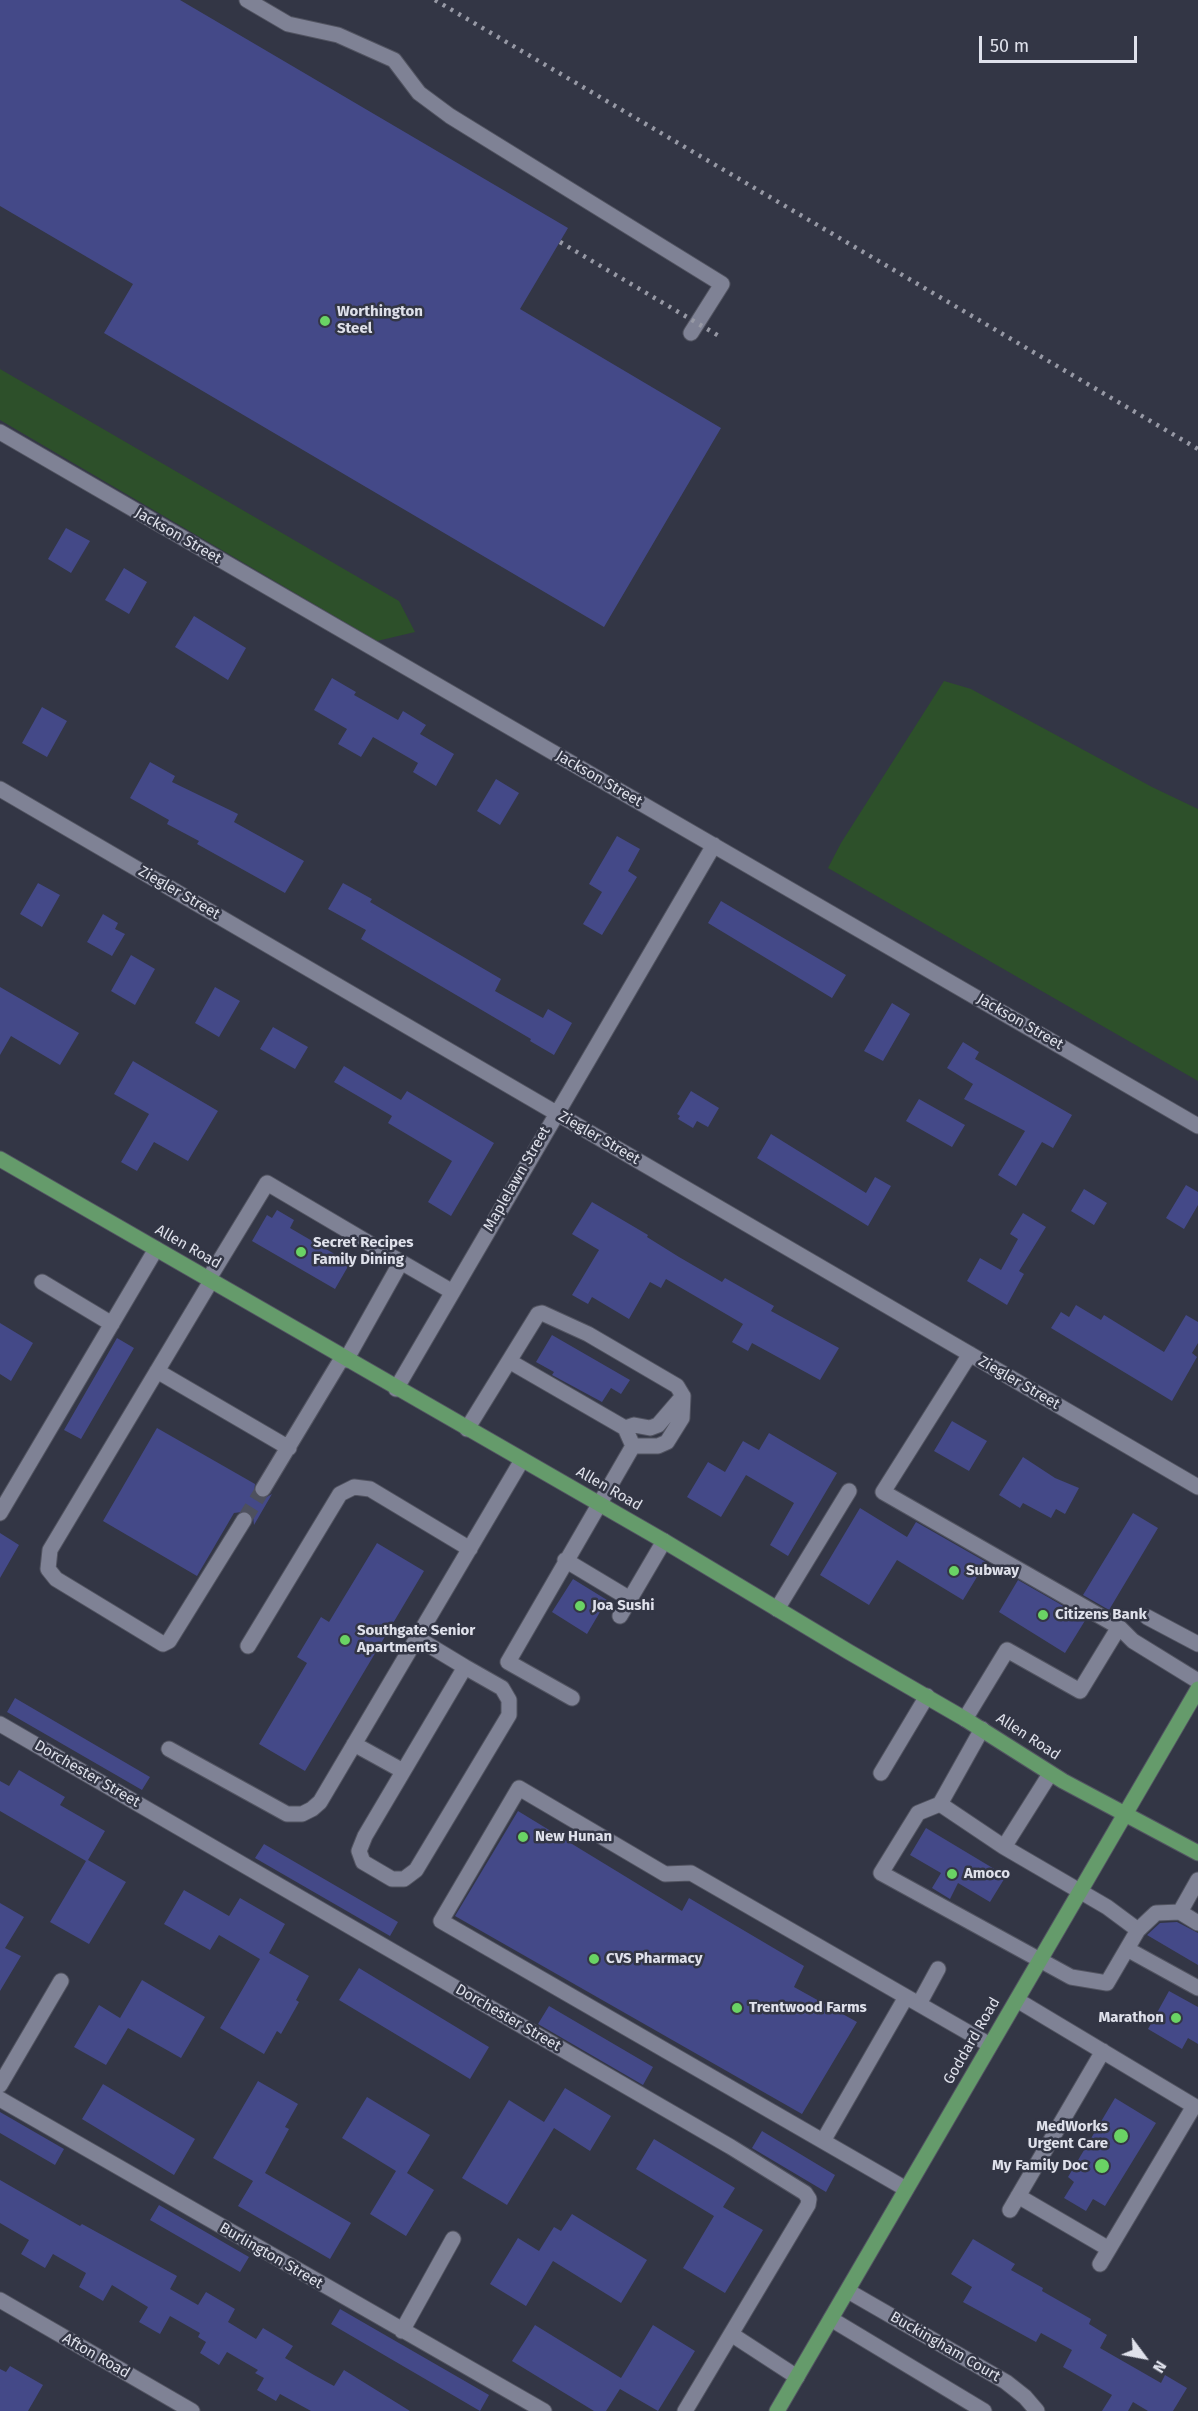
<!DOCTYPE html>
<html>
<head>
<meta charset="utf-8">
<style>
	body { margin:0 }
	#map { position:relative; width:1198px; height:2411px; overflow:hidden; background:#333645; font-family:"Fira Sans",sans-serif }
	canvas { display:block }
	.north { position:absolute; left:1114px; top:2327px; width:60px; height:60px; -webkit-text-stroke:4px #333645; paint-order:stroke; rotate:122deg; font-size:16px; font-weight:700; line-height:24px; text-align:center; color:#dfe1eb }
	.north::after { content:''; display:block; margin:auto; width:21px; height:27px; background:#dfe1eb; clip-path:polygon(50% 0,100% 100%,50% 72%,0 100%) }
	.scale { position:absolute; left:979px; top:36px; width:158px; height:27px; box-sizing:border-box; border:3px solid #dfe1eb; border-top:0; padding-left:8px; font-size:18px; line-height:21px; white-space:nowrap; color:#dfe1eb; -webkit-text-stroke:4px #333645; paint-order:stroke }
</style>
</head>
<body>
<div id="map">
<canvas width="1198" height="2411"></canvas>
<div class="north">N</div>
<div class="scale">50 m</div>
</div>
<script>
const context = document.querySelector('canvas').getContext('2d');
context.lineJoin = 'round';
function fill(path, color) { context.fillStyle = color; context.fill(path, 'evenodd'); }
const toPath = rows => new Path2D(rows.map(r => 'M' + r).join(''));
function stroke(path, color, width, dash) { context.strokeStyle = color; context.lineWidth = width; context.lineCap = dash ? 'butt' : 'round'; context.setLineDash(dash || []); context.stroke(path); }
function drawText(font, color, halo, rows, align = 'center') {
  context.font = font + ' "Fira Sans",sans-serif'; context.lineWidth = 5; context.setLineDash([]); context.textBaseline = 'middle'; context.strokeStyle = halo; context.fillStyle = color; for (const [text, x, y, turn = 0] of rows) {
    context.save(); context.translate(x, y); context.rotate((+turn || 0) * Math.PI / 180); context.textAlign = isNaN(turn) ? turn : align; if (halo) context.strokeText(text, 0, 0); context.fillText(text, 0, 0); context.restore();
  }
}
fill(toPath([
	[0,369,399,601,415,632,377,641,0,420],
	[944,681,971,689,1152,787,1198,809,1198,1081,828,868,841,843]
]), '#2d502a');
fill(toPath([
	[0,0,180,0,568,228,520,309,721,428,604,627,104,333,133,284,0,206],
	[66,528,90,541,71,573,48,559],
	[124,568,147,582,129,614,105,600],
	[194,616,246,648,228,680,175,647],
	[332,678,356,692,354,695,398,720,403,711,426,725,420,734,454,754,436,786,413,772,418,763,373,737,361,757,338,744,347,729,314,710],
	[42,707,67,721,47,757,22,743],
	[150,762,175,776,172,782,238,814,234,822,304,861,285,893,197,844,199,841,167,824,169,820,130,798],
	[496,779,519,793,500,825,477,811],
	[617,836,640,849,628,871,637,877,602,935,583,924,602,892,589,884],
	[38,883,60,895,42,927,20,914],
	[343,883,372,899,370,902,501,979,495,991,543,1018,548,1009,572,1023,554,1055,530,1041,531,1039,361,939,366,930,328,909],
	[721,901,846,975,832,998,708,923],
	[103,914,118,923,115,929,125,934,112,956,87,942],
	[131,955,155,969,135,1005,111,991],
	[0,987,79,1033,60,1065,11,1036,0,1055],
	[215,987,240,1001,219,1037,195,1023],
	[892,1003,910,1014,883,1061,864,1051],
	[273,1027,308,1047,295,1069,260,1049],
	[963,1042,979,1052,975,1059,1072,1115,1053,1148,1042,1142,1016,1186,998,1175,1025,1131,964,1099,973,1084,947,1068],
	[133,1061,218,1111,188,1161,154,1142,137,1171,121,1162,149,1114,114,1094],
	[344,1066,401,1100,407,1091,494,1143,451,1216,428,1202,452,1161,388,1123,392,1116,334,1082],
	[691,1091,719,1108,708,1127,697,1121,693,1128,678,1119,680,1116,677,1114],
	[919,1099,965,1125,952,1147,906,1121],
	[771,1134,866,1193,875,1177,891,1186,868,1226,757,1158],
	[1186,1185,1198,1192,1198,1205,1184,1229,1166,1218],
	[1084,1189,1107,1203,1094,1225,1071,1211],
	[592,1202,648,1235,647,1237,679,1257,722,1282,725,1278,774,1306,771,1311,839,1348,820,1380,752,1343,748,1351,732,1342,743,1324,666,1279,661,1288,650,1282,629,1319,592,1297,588,1304,572,1295,599,1250,572,1234],
	[277,1210,294,1220,290,1228,350,1263,335,1289,252,1241,267,1215,272,1218],
	[1023,1213,1046,1227,1019,1271,1024,1274,1007,1305,967,1281,980,1258,1001,1270,1018,1239,1010,1234],
	[1076,1305,1101,1320,1104,1315,1164,1352,1186,1315,1198,1322,1198,1343,1192,1353,1197,1357,1172,1401,1051,1328,1061,1312,1069,1317],
	[0,1323,33,1343,11,1381,0,1374],
	[552,1335,630,1380,621,1394,611,1388,602,1402,552,1375,554,1372,536,1362],
	[117,1338,134,1348,81,1439,64,1430],
	[952,1421,987,1441,969,1471,934,1451],
	[157,1428,255,1484,254,1493,259,1498,263,1499,272,1494,254,1525,253,1516,249,1511,234,1513,197,1576,103,1521],
	[769,1433,837,1473,788,1556,770,1545,794,1503,746,1475,721,1517,687,1497,708,1462,725,1472,743,1441,759,1450],
	[1023,1457,1055,1478,1079,1488,1065,1514,1056,1509,1051,1518,1023,1503,1020,1508,999,1495],
	[860,1508,907,1537,916,1522,986,1562,963,1600,897,1560,869,1605,820,1575],
	[1133,1513,1158,1528,1109,1610,1083,1595],
	[0,1533,19,1545,0,1578],
	[377,1543,424,1571,305,1771,259,1744,307,1663,297,1657,321,1617,329,1622],
	[573,1579,607,1600,587,1634,552,1612],
	[1018,1580,1086,1619,1065,1653,999,1612],
	[15,1698,150,1777,142,1790,7,1712],
	[19,1770,65,1797,60,1805,105,1831,88,1860,126,1882,89,1944,50,1922,86,1861,0,1811,0,1781,9,1786],
	[518,1811,682,1911,689,1898,804,1966,794,1987,857,2022,802,2114,455,1916],
	[926,1828,1006,1876,990,1902,958,1883,950,1899,932,1888,941,1873,910,1855],
	[264,1844,398,1922,390,1936,255,1858],
	[184,1890,229,1916,240,1898,285,1924,269,1953,309,1976,296,2000,299,2002,281,2034,277,2031,264,2054,220,2028,260,1959,219,1935,210,1950,164,1924],
	[0,1903,24,1917,5,1948,21,1956,0,1991],
	[1177,1922,1198,1933,1198,1965,1147,1935,1160,1923],
	[359,1968,489,2047,470,2079,339,2000],
	[142,1980,205,2017,181,2058,128,2028,106,2065,74,2047,99,2005,120,2018],
	[1169,1991,1198,2007,1198,2044,1188,2038,1182,2049,1148,2029],
	[549,2006,653,2067,643,2085,538,2024],
	[258,2081,298,2104,285,2127,289,2129,265,2173,351,2223,330,2259,238,2206,253,2181,213,2158],
	[103,2084,195,2139,174,2175,82,2119],
	[565,2088,611,2116,590,2151,554,2128,507,2205,462,2178,509,2100,544,2122],
	[367,2097,430,2135,407,2173,434,2190,406,2236,370,2214,396,2171,342,2138],
	[1115,2098,1156,2123,1105,2206,1093,2199,1086,2211,1064,2198,1074,2182,1068,2177],
	[0,2112,64,2149,55,2165,0,2133],
	[762,2131,835,2175,826,2192,752,2148],
	[654,2139,735,2188,723,2207,763,2230,725,2293,683,2268,714,2216,636,2169],
	[0,2180,80,2226,82,2224,177,2276,170,2289,198,2305,206,2292,235,2309,228,2322,256,2339,263,2328,293,2346,285,2358,314,2375,334,2386,344,2370,410,2411,311,2411,280,2394,276,2401,257,2390,264,2378,255,2373,258,2370,227,2352,219,2365,200,2353,206,2342,198,2337,200,2333,170,2316,160,2334,139,2322,148,2307,112,2285,103,2301,79,2287,86,2273,53,2254,45,2268,21,2254,29,2240,0,2223],
	[159,2205,249,2257,240,2272,150,2220],
	[572,2214,647,2260,621,2303,553,2261,526,2306,490,2284,518,2238,539,2251,554,2227,561,2231],
	[973,2239,1015,2264,1011,2270,1043,2288,1042,2291,1091,2319,1089,2324,1107,2335,1100,2348,1161,2383,1165,2375,1187,2388,1173,2411,1148,2411,1133,2402,1128,2411,1102,2411,1112,2395,1063,2367,1072,2350,1041,2333,1036,2342,963,2302,972,2287,951,2274],
	[340,2309,489,2395,480,2411,331,2324],
	[535,2325,621,2378,653,2325,695,2351,658,2411,620,2389,606,2411,594,2411,512,2361],
	[10,2366,43,2385,28,2411,0,2411,0,2369,6,2372]
]), '#444988');
stroke(toPath([
	[244,1520,263,1489]
]), '#4d505e', 15, [15, 8]);
const minor = toPath([
	[247,0,288,24,338,35,394,60,419,93,450,116,722,284,691,333],
	[0,432,1198,1126],
	[0,789,1198,1487],
	[401,1262,451,1291],
	[208,1280,267,1183,401,1262,346,1360],
	[211,1281,50,1550,48,1569,56,1579,163,1644,169,1641,244,1520],
	[42,1282,112,1324],
	[970,1354,883,1492,1119,1627],
	[157,1371,289,1448],
	[396,1389,714,845],
	[625,1428,634,1425,650,1428,658,1425,683,1396],
	[467,1429,538,1314,542,1313,588,1334,677,1386,683,1396,682,1418,667,1442,658,1446,633,1446,625,1428,509,1361],
	[263,1489,342,1358],
	[0,1513,156,1249],
	[565,1560,630,1599],
	[777,1609,849,1491],
	[620,1616,664,1541],
	[1147,1617,1198,1644],
	[417,1638,465,1667,502,1688,509,1700,509,1715,416,1870,404,1879,392,1879,363,1862,359,1851,365,1836,465,1667],
	[248,1646,340,1494,354,1487,370,1489,470,1549],
	[572,1698,508,1662,633,1446],
	[965,1719,1007,1650,1080,1691,1119,1627,1133,1641,1198,1681],
	[0,1724,731,2147,805,2193,809,2199,808,2205,685,2411],
	[982,1729,940,1804,1004,1847,1050,1774],
	[354,1744,403,1771],
	[169,1749,287,1814,302,1814,312,1809,320,1802,522,1460],
	[881,1773,927,1696],
	[940,1804,918,1813,881,1873,1071,1977,1107,1983,1138,1930,1107,1907,1004,1847],
	[1180,1912,1198,1923],
	[1138,1930,1156,1913,1180,1912,1198,1880],
	[1127,1949,1198,1988],
	[1017,2000,1194,2106,1100,2264],
	[919,2004,938,1969],
	[0,2085,61,1981],
	[0,2099,544,2411],
	[823,2141,906,1997],
	[906,2189,441,1921,519,1788,665,1874,691,1873,990,2045],
	[1018,2196,1109,2249],
	[1010,2210,1103,2051],
	[848,2291,1006,2382,1025,2397,1037,2411],
	[0,2300,192,2411],
	[831,2319,984,2411],
	[402,2331,453,2239],
	[731,2334,797,2377]
]);
const major = toPath([
	[0,1159,664,1541,849,1652,965,1719,1063,1781,1198,1853],
	[777,2411,1198,1689]
]);
stroke(minor, '#525461', 17);
stroke(major, '#525461', 17);
stroke(minor, '#7f8295', 15);
stroke(major, '#659b6b', 15);
stroke(toPath([
	[435,0,1198,449],
	[560,242,719,336]
]), '#9799a5', 4.5, [3, 6]);
for (const [x, y, r, color] of [
	[325,321,6,"#6ad364"],
	[301,1252,6,"#6ad364"],
	[954,1571,6,"#6ad364"],
	[580,1606,6,"#6ad364"],
	[1043,1615,6,"#6ad364"],
	[345,1640,6,"#6ad364"],
	[523,1837,6,"#6ad364"],
	[952,1874,6,"#6ad364"],
	[594,1959,6,"#6ad364"],
	[737,2008,6,"#6ad364"],
	[1176,2018,6,"#6ad364"],
	[1121,2136,8,"#6ad364"],
	[1102,2166,8,"#6ad364"]
]) { const dot = new Path2D(); dot.arc(x, y, r, 0, 2 * Math.PI); context.fillStyle = color; context.fill(dot); stroke(dot, '#333645', 2); }
drawText('bold 15px', '#dfe1eb', '#333645', [
	["Worthington",337,312],
	["Steel",337,329],
	["Secret Recipes",313,1243],
	["Family Dining",313,1260],
	["Subway",966,1571],
	["Joa Sushi",592,1606],
	["Citizens Bank",1055,1615],
	["Southgate Senior",357,1631],
	["Apartments",357,1648],
	["New Hunan",535,1837],
	["Amoco",964,1874],
	["CVS Pharmacy",606,1959],
	["Trentwood Farms",749,2008],
	["Marathon",1164,2018,"right"],
	["MedWorks",1108,2127,"right"],
	["Urgent Care",1108,2144,"right"],
	["My Family Doc",1088,2166,"right"]
], 'left');
drawText('15px', '#dfe1eb', '#333645', [
	["Jackson Street",178,536,30],
	["Jackson Street",599,779,30],
	["Ziegler Street",179,893,30],
	["Jackson Street",1020,1022,30],
	["Ziegler Street",599,1138,30],
	["Maplelawn Street",517,1179,-60],
	["Allen Road",188,1247,30],
	["Ziegler Street",1019,1383,30],
	["Allen Road",609,1489,30],
	["Allen Road",1028,1737,33],
	["Dorchester Street",87,1774,30],
	["Dorchester Street",508,2018,30],
	["Goddard Road",972,2041,-60],
	["Burlington Street",271,2256,30],
	["Buckingham Court",945,2347,30],
	["Afton Road",96,2356,30]
]);
</script>
</body>
</html>
